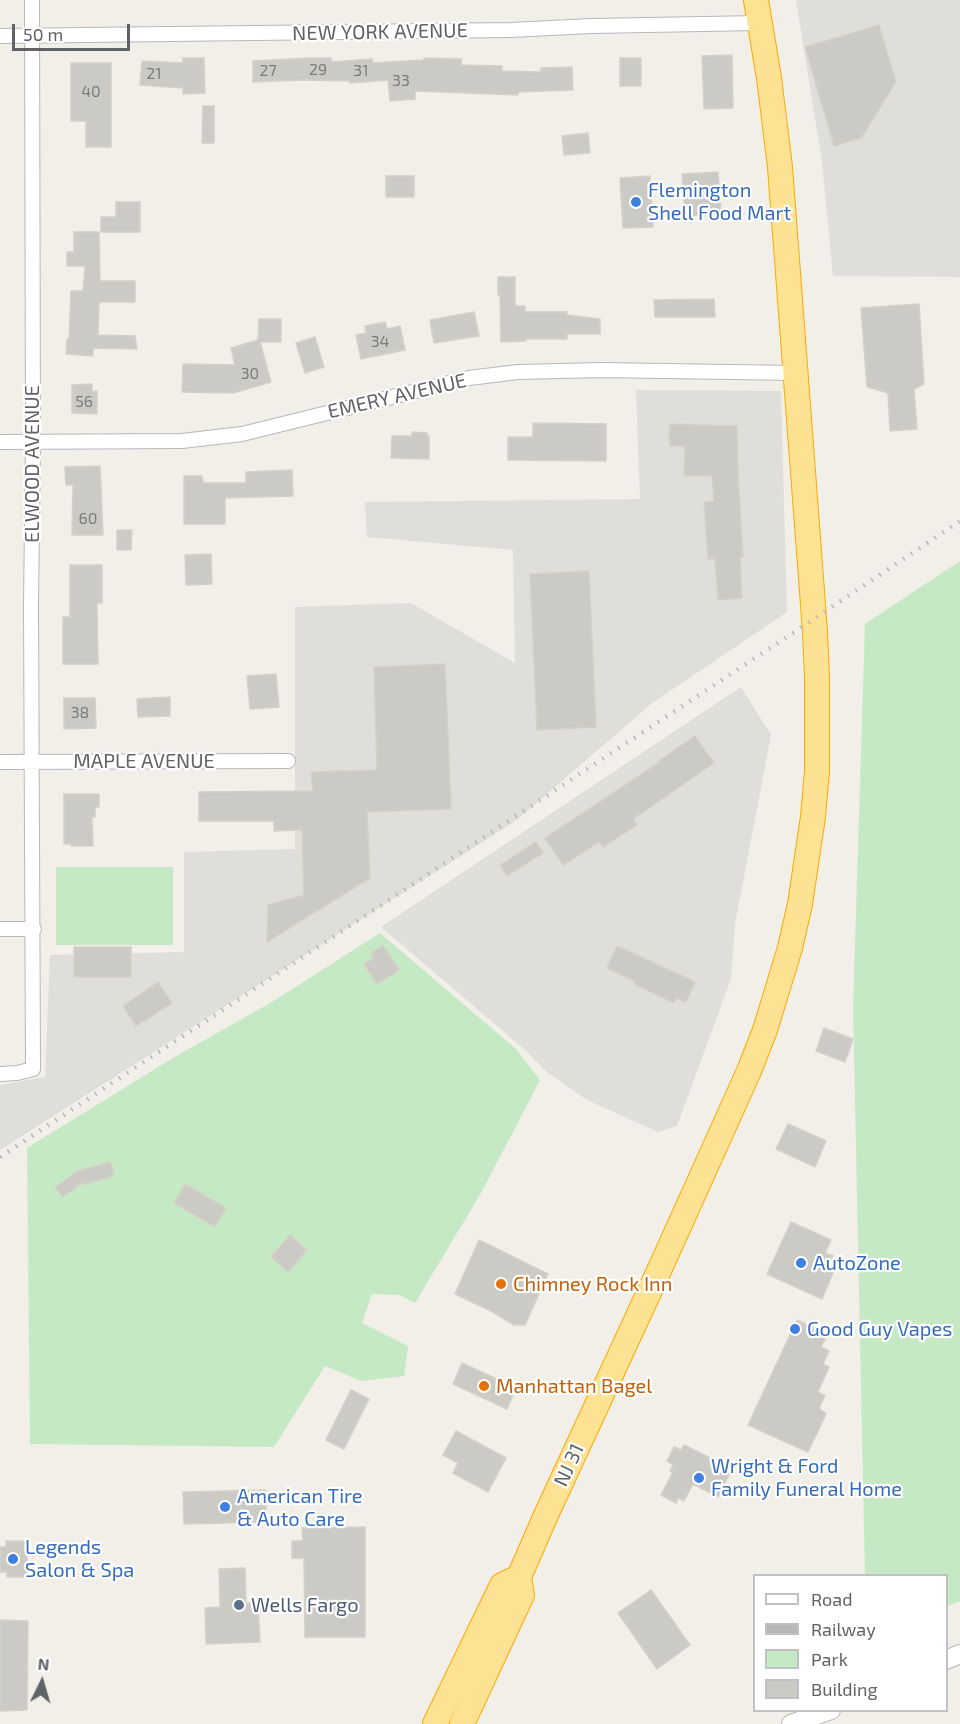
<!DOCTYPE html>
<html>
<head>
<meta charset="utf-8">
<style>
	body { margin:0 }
	#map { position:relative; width:960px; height:1724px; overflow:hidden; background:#f1efe8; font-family:"Exo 2",sans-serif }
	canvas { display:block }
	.legend { position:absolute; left:753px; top:1574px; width:195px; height:138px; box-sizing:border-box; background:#fff; border:2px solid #bfc1c3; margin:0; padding:8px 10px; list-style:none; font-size:18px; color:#5f6368 }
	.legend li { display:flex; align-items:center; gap:12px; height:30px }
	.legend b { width:30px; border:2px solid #bfc1c3 }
	.north { position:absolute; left:12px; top:1652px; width:60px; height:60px; -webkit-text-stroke:4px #fff; paint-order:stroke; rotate:5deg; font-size:16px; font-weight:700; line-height:24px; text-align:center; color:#5f6368 }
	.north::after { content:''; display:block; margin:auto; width:21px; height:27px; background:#5f6368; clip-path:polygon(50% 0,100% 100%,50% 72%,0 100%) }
	.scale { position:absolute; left:12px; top:24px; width:118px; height:27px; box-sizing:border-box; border:3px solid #5f6368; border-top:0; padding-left:8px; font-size:18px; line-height:21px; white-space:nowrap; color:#5f6368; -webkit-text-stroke:4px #fff; paint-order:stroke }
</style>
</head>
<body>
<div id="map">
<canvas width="960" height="1724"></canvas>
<ul class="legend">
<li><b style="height:8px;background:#fff"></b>Road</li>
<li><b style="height:8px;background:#b6b7b8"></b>Railway</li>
<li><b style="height:16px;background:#c5e8c5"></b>Park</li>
<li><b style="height:16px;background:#cccac5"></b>Building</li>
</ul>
<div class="north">N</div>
<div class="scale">50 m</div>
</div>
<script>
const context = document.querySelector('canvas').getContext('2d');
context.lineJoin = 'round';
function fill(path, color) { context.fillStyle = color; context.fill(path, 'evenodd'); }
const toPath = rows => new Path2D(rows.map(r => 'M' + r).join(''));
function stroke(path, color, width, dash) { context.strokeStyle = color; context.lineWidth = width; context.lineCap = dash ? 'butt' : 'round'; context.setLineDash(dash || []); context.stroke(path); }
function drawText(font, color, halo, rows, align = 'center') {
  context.font = font + ' "Exo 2",sans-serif'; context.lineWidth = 4.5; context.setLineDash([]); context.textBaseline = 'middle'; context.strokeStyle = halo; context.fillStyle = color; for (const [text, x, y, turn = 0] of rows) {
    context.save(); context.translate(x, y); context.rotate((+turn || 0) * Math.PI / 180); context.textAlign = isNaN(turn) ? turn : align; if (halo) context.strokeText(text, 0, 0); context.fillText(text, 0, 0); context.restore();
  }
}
fill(toPath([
	[796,0,960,0,960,277,833,276,822,162],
	[636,390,781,391,787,612,651,704,517,820,0,1150,0,1085,45,1077,50,955,184,952,184,852,295,849,295,607,411,603,515,663,513,550,367,537,365,502,640,499],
	[741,687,771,735,735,924,731,979,677,1126,658,1132,587,1100,547,1072,524,1049,381,927]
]), '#e0deda');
fill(toPath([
	[960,561,960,1601,947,1606,946,1576,865,1575,853,1007,865,624],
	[56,867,173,867,173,945,56,945],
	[380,933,516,1049,540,1080,481,1193,415,1303,399,1295,372,1294,362,1323,408,1346,404,1376,361,1381,325,1366,274,1447,30,1444,27,1148,173,1058,272,1002]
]), '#c5e8c5');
const building = toPath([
	[879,25,896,82,861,138,834,146,805,47,879,25],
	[732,55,733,108,704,109,702,56,732,55],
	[183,58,204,58,205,93,183,94,183,88,140,85,142,61,183,63,183,58],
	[309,58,331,58,331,62,372,59,373,63,424,60,424,58,462,59,461,65,502,66,502,71,541,72,541,68,572,67,573,90,518,92,518,95,415,91,415,99,390,101,388,80,350,83,350,81,304,80,253,82,253,61,309,58],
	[620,58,641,58,641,86,620,86,620,58],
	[71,63,111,63,111,147,86,147,86,121,71,121,71,63],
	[203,106,214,106,214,143,202,143,203,106],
	[588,133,590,153,564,155,562,136,588,133],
	[718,172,721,214,685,216,682,174,718,172],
	[386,176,414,176,414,197,386,197,386,176],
	[650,176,653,227,623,228,620,178,650,176],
	[116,202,140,202,140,232,101,232,101,217,116,217,116,202],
	[74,232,99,232,100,281,135,281,135,302,99,302,98,335,135,336,137,349,93,348,93,356,66,354,67,339,69,339,71,291,83,291,85,266,67,266,67,252,74,252,74,232],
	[498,277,515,277,515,306,525,306,525,312,567,312,567,315,600,319,600,334,567,334,567,339,526,339,526,341,501,342,500,294,498,295,498,277],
	[714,299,715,317,655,317,654,300,714,299],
	[919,304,924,384,914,389,917,429,890,431,888,393,867,387,861,308,919,304],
	[474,312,479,336,434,343,430,320,474,312],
	[259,319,281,319,281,342,260,342,271,382,233,393,182,392,183,364,235,365,231,348,258,340,259,319],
	[385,322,387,329,400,326,405,350,361,359,356,335,366,333,365,326,385,322],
	[315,337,324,367,305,373,296,343,315,337],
	[92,384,92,392,97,391,97,414,72,413,72,385,92,384],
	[533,423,606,424,606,461,508,460,508,437,533,437,533,423],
	[669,424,737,426,738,474,743,557,740,557,742,598,718,600,715,559,708,559,704,502,714,501,712,476,684,476,685,446,670,446,669,424],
	[412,432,427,433,427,436,429,436,429,459,391,458,392,436,412,436,412,432],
	[100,466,103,535,72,535,73,485,66,485,65,467,100,466],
	[292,470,293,496,225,498,225,524,184,524,184,476,202,476,203,483,246,483,246,472,292,470],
	[117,530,132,530,131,550,117,550,117,530],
	[211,554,212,584,186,585,185,555,211,554],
	[70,565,102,565,102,603,97,603,98,664,63,664,63,617,70,617,70,565],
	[589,571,596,727,537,730,530,574,589,571],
	[445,664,451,809,367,812,370,878,267,942,268,905,304,895,302,830,274,831,274,821,199,821,199,792,313,791,311,772,377,770,374,667,445,664],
	[276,674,279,707,250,709,247,676,276,674],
	[170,697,170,716,138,717,137,699,170,697],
	[64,698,95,698,96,728,64,729,64,698],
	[695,736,714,763,633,819,637,825,603,847,599,842,563,865,545,838,660,762,659,761,695,736],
	[64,794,99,794,99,807,95,807,95,817,92,817,93,846,71,846,71,844,64,844,64,794],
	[536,842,543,853,507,876,500,865,536,842],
	[383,945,399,970,377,984,364,964,374,958,371,953,383,945],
	[617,946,695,982,686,1002,676,998,674,1003,634,984,635,981,607,968,617,946],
	[74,947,131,947,131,977,74,977,74,947],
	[158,982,172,1003,136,1026,123,1006,158,982],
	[824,1028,853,1039,845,1062,816,1051,824,1028],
	[788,1124,826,1141,815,1167,776,1149,788,1124],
	[111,1162,114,1174,107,1178,79,1185,63,1197,55,1188,77,1171,111,1162],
	[185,1184,226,1208,215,1227,174,1203,185,1184],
	[791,1222,831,1240,825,1253,833,1256,827,1270,833,1273,822,1299,767,1274,791,1222],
	[290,1235,307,1250,288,1272,271,1257,290,1235],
	[479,1240,548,1274,525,1325,514,1325,491,1311,455,1294,479,1240],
	[797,1320,828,1334,821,1347,829,1351,823,1364,829,1367,818,1392,825,1396,819,1408,826,1414,808,1452,748,1425,797,1320],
	[462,1363,516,1388,507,1409,453,1384,462,1363],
	[351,1390,369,1399,344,1449,326,1440,351,1390],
	[456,1431,506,1458,488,1492,453,1473,458,1463,443,1455,456,1431],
	[684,1445,732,1469,718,1497,693,1484,684,1501,678,1498,676,1503,661,1495,673,1472,670,1471,673,1465,667,1461,674,1447,681,1450,684,1445],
	[266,1490,266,1522,184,1524,183,1492,266,1490],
	[365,1527,365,1637,305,1637,304,1558,292,1558,292,1541,303,1541,302,1528,365,1527],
	[6,1541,27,1541,27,1577,7,1577,7,1572,0,1572,0,1547,6,1547,6,1541],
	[245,1568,246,1603,258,1603,260,1642,206,1644,205,1608,220,1607,219,1569,245,1568],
	[651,1590,690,1645,657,1669,618,1613,651,1590],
	[0,1620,28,1621,27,1710,0,1711,0,1620]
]);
fill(building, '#cccac5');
stroke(building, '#d6d1c6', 1.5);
const street = toPath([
	[0,36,511,30,591,26,760,23],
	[0,442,182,441,242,434,469,378,518,372,601,370,796,373],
	[0,762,288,761],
	[0,929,34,929],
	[0,1074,17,1073,33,1069,31,605,33,441,32,0]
]);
const secondary = toPath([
	[946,1660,960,1654],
	[791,1724,831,1710]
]);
const highway = toPath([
	[435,1724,502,1585,519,1577],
	[462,1724,522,1595,519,1577,546,1515,658,1273,749,1071,765,1030,790,948,800,904,813,817,817,771,817,677,815,631,780,167,769,78,756,0]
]);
stroke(street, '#b5b8bc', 16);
stroke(secondary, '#b6babf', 20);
stroke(highway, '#f9ab00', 26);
stroke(street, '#fff', 14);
stroke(secondary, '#fff', 18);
stroke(highway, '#fde293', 24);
stroke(toPath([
	[0,1157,796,631,960,521]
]), '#b6b7b8', 4.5, [1.5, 8]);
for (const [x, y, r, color] of [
	[636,202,6,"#3f7fe0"],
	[801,1263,6,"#3f7fe0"],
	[501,1284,6,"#e8710a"],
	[795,1329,6,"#3f7fe0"],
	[484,1386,6,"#e8710a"],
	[699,1478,6,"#3f7fe0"],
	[225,1507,6,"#3f7fe0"],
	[13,1559,6,"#3f7fe0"],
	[239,1605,6,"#5c6f8a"]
]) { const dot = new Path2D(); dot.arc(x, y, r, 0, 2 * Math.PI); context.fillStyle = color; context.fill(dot); stroke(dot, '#fff', 2); }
drawText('16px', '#7a7d7f', null, [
	["29",318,70],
	["27",268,71],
	["31",361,71],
	["21",154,74],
	["33",401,81],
	["40",91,92],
	["34",380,342],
	["30",250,374],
	["56",84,402],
	["60",88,519],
	["38",80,713]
]);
drawText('20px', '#5f6368', '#fff', [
	["NEW YORK AVENUE",380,32,-1],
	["EMERY AVENUE",397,396,-13],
	["ELWOOD AVENUE",32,464,-90],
	["MAPLE AVENUE",144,761],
	["NJ 31",569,1465,-65]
]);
drawText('20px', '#366cbe', '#fff', [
	["Flemington",648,190],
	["Shell Food Mart",648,213],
	["AutoZone",813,1263],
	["Good Guy Vapes",807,1329],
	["Wright & Ford",711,1466],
	["Family Funeral Home",711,1489],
	["American Tire",237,1496],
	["& Auto Care",237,1519],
	["Legends",25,1547],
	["Salon & Spa",25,1570]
], 'left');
drawText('20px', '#c56008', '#fff', [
	["Chimney Rock Inn",513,1284],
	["Manhattan Bagel",496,1386]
], 'left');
drawText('20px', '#4e5e75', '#fff', [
	["Wells Fargo",251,1605]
], 'left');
</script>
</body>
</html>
